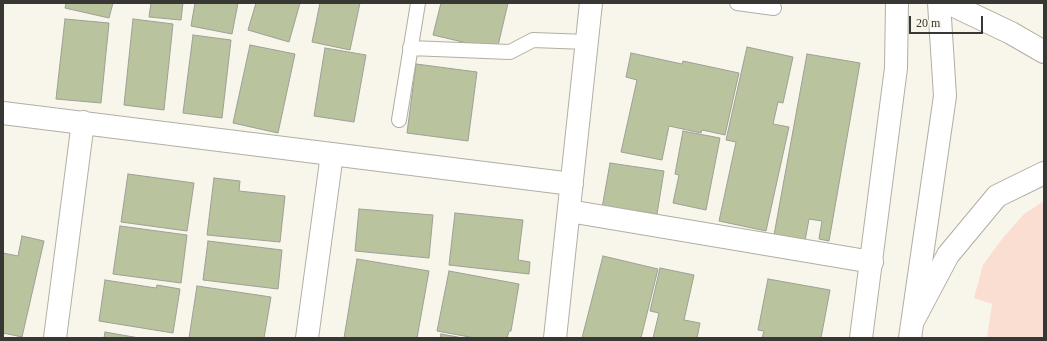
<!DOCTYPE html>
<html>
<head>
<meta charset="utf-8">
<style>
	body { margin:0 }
	#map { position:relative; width:1047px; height:341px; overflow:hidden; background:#f8f5eb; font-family:Georgia,serif }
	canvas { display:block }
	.frame { position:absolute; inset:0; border:4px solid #383733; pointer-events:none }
	.scale { position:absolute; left:909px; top:16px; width:74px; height:18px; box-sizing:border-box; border:2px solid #383733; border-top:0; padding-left:5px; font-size:12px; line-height:14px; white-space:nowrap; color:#383733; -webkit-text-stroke:3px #f8f5eb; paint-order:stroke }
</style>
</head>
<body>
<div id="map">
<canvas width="1047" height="341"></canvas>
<div class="frame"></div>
<div class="scale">20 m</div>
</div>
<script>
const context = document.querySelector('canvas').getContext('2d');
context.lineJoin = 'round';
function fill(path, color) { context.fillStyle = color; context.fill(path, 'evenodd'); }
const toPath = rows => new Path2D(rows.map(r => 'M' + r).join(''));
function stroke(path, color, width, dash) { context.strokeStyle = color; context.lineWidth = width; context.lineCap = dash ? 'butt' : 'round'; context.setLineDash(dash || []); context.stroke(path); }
fill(toPath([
	[1044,201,1044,338,987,338,992,304,974,298,983,265,1002,239,1024,214]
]), '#fbded2');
const building = toPath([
	[66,3,113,3,109,18,65,8,66,3],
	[151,3,183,3,181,20,149,17,151,3],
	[195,3,238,3,232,34,191,26,195,3],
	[256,3,300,3,289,42,248,30,256,3],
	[320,3,360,3,350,50,312,42,320,3],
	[441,3,508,3,497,50,433,35,441,3],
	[65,19,109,23,101,103,56,99,65,19],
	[133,19,173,24,164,110,124,105,133,19],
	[193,35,231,40,222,118,183,113,193,35],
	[250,45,295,54,278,133,233,123,250,45],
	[747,47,793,57,783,103,778,102,773,124,789,127,766,231,719,221,736,142,726,140,747,47],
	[325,48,366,55,354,122,314,116,325,48],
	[631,53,682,64,683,61,739,73,725,135,702,130,701,133,669,126,662,160,621,152,637,80,626,77,631,53],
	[807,54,860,63,829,241,819,239,822,221,809,219,805,241,774,235,807,54],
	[416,64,477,72,468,141,407,133,416,64],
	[683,131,720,138,706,210,673,203,679,175,675,174,683,131],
	[610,163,664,171,657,214,637,211,636,213,602,208,610,163],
	[128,174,194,183,187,231,121,222,128,174],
	[214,178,240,181,239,191,285,196,280,242,207,235,214,178],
	[359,209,433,215,429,258,355,251,359,209],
	[455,213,523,220,518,260,530,262,529,274,449,265,455,213],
	[120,226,187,235,181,283,113,274,120,226],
	[22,236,44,241,22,337,3,333,3,253,18,256,22,236],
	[208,241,282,250,278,289,203,280,208,241],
	[603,256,658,269,641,338,582,338,603,256],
	[357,259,429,271,417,338,344,338,357,259],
	[660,268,694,275,684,320,700,323,697,338,653,338,659,313,650,311,660,268],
	[449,271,519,284,511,331,509,331,507,338,475,338,437,331,449,271],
	[768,279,830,290,821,338,762,338,764,331,758,330,768,279],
	[105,280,156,288,157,285,180,289,173,333,99,321,105,280],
	[197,286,271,297,264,338,189,338,197,286],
	[105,332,139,338,104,338,105,332],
	[441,334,463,338,440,338,441,334]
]);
fill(building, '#b9c39d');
stroke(building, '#9da096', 1);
const service = toPath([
	[737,3,774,8],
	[410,48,510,52,533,40,587,42],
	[399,120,418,3]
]);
const minor = toPath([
	[3,113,572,184],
	[569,211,872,262],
	[55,338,83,122],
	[307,338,332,154],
	[555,338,591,3]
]);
const tertiary = toPath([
	[861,338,896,68,897,3],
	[910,338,945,96,939,3]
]);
const primary = toPath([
	[948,3,1011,33,1044,52],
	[913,321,948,255,997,196,1044,173]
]);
stroke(service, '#b1aea4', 16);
stroke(minor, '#b1aea4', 24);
stroke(tertiary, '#b1aea4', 24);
stroke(primary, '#b1aea4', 24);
stroke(service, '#fff', 14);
stroke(minor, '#fff', 22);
stroke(tertiary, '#fff', 22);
stroke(primary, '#fff', 22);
</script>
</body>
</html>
